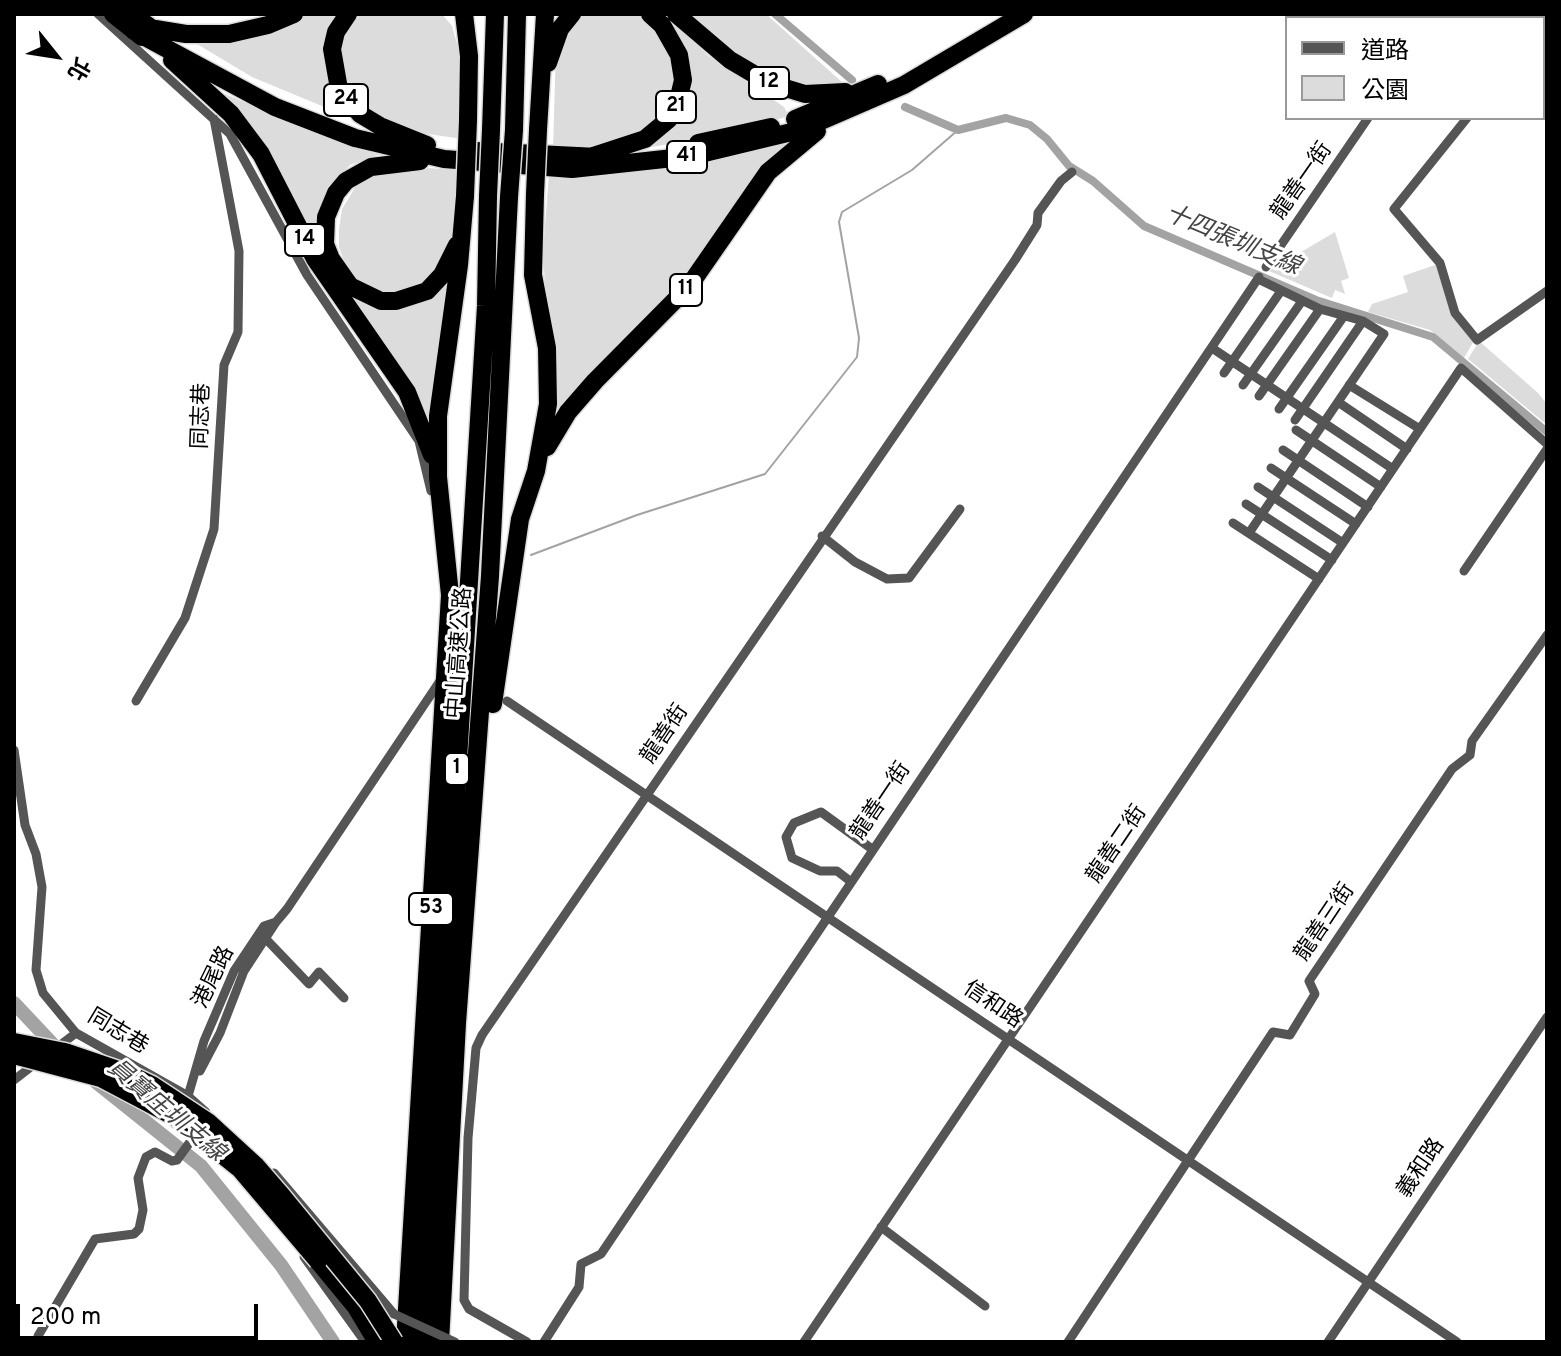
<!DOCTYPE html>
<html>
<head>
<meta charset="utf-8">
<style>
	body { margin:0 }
	#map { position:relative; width:1561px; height:1356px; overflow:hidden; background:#fff; font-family:Overpass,"Noto Sans TC",sans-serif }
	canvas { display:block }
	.frame { position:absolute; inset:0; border:16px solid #000; pointer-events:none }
	.legend { position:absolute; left:1285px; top:16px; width:260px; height:104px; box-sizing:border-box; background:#fff; border:2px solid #999; margin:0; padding:10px 14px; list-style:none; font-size:24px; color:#000 }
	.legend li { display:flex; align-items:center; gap:16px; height:40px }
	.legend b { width:40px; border:2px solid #999 }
	.north { position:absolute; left:16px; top:16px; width:80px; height:80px; -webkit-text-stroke:6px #fff; paint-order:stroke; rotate:120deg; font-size:22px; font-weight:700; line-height:32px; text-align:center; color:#000 }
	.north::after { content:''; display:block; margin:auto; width:28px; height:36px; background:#000; clip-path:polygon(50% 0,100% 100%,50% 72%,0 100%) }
	.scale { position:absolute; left:16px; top:1304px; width:242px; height:36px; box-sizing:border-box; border:4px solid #000; border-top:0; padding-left:10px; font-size:24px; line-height:28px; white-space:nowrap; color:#000; -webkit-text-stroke:6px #fff; paint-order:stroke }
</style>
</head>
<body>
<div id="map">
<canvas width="1561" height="1356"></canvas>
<div class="frame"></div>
<ul class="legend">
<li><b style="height:10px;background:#555"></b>道路</li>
<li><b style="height:22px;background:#dcdcdc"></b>公園</li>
</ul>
<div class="north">北</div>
<div class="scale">200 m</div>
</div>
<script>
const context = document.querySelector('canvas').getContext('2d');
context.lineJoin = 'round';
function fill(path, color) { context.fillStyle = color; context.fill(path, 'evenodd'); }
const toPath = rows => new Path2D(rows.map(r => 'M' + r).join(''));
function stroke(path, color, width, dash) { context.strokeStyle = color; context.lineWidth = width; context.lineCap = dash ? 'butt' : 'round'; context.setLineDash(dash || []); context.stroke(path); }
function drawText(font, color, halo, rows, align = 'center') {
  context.font = font + ' Overpass,"Noto Sans TC",sans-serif'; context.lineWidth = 6; context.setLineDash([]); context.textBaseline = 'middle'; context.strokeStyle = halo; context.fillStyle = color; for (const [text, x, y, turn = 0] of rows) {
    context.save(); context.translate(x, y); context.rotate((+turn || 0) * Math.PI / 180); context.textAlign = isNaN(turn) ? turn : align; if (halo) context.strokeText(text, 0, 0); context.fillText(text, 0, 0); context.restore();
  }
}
fill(toPath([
	[307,14,344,14,325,63,358,121,252,77,187,38,206,40,265,35],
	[360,14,442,14,452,26,467,80,463,139,400,130,378,119,351,97,337,70,342,41],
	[575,14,649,14,679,70,675,95,653,129,592,148,553,150,556,48],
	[656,14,669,14,707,55,784,107,789,116,722,135,640,149,663,127,685,73],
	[687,14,766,14,843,83,806,91,742,63],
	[220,92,303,126,386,152,350,165,330,185,321,233,316,229,314,237,265,147],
	[798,135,677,292,553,423,543,253,549,174],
	[389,166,463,170,459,233,435,279,390,294,360,283,346,266,339,247,339,229,342,209,356,186],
	[1335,232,1349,278,1341,281,1345,294,1335,290,1332,298,1269,271],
	[1438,264,1454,314,1474,341,1464,358,1430,330,1368,312,1372,304,1408,292,1403,276],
	[454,271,433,436,346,293,370,302,405,308,437,292],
	[1479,341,1538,393,1547,404,1547,425,1468,359]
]), '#dcdcdc');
stroke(toPath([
	[531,555,637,515,765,474,857,357,859,338,839,222,842,212,912,170,958,130]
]), '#a3a3a3', 2);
stroke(toPath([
	[775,14,852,80],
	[905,107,958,130,1006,118,1030,125,1047,139,1069,166,1093,181,1144,226,1316,300,1433,337,1547,432]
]), '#a3a3a3', 8);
stroke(toPath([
	[14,1003,61,1053],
	[96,1082,201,1166,281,1265,333,1342]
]), '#a3a3a3', 14);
const highway = toPath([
	[113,14,142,37],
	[132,14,158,33],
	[348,14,336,32,332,49,339,89,360,114,380,126,427,145],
	[464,14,469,56,468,120],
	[676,14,730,60,769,83,805,94,845,92],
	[149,28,186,34,229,34,268,25,294,14],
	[134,31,275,107,355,138,444,159,572,169,692,156,800,130,904,85,1024,14],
	[172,60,231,114,261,154,315,259,407,392,432,455],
	[548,63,560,29,572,14],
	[795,119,878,84],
	[491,130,495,14],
	[514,130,517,14],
	[538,130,545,14],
	[698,143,771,127],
	[475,151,598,157],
	[590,157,645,139,669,119,677,105,683,80,679,55,662,25,650,14],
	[420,161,371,167,346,181,336,193,326,217,325,244,331,259,350,286,381,301,396,301,427,291,442,275,457,245],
	[547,447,568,412,595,381,689,286,768,172,817,131],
	[493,704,520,519,536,471,548,404,547,348,533,275,535,194],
	[318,1261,356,1307,377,1342],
	[405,1342,450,595,438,477,438,416,459,265,465,196],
	[422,1342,486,306,488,196],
	[440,1342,457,1023,490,576,509,197]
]);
stroke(highway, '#dbdbdb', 21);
stroke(toPath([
	[98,14,230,134,307,275,419,441,431,491],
	[1436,18,1438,14],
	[1543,25,1547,18],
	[1467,118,1394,209,1440,263,1455,313,1477,340,1547,291],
	[1266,267,1368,118],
	[1212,348,1393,469],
	[1224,373,1281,291],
	[1243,385,1302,301],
	[1349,385,1420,429],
	[1259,396,1320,309],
	[1338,402,1407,449],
	[1279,409,1344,316],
	[1295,420,1363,321],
	[1296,430,1381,487],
	[1283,450,1368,507],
	[1271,468,1356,524],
	[1258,487,1343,543],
	[1246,504,1332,560],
	[1233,523,1319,579],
	[1249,533,1384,334,1363,321,1320,309,1258,279],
	[822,536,855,562,887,579,909,578,960,509],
	[1464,571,1547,449],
	[136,701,185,618,214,529,224,365,238,332,239,251,214,119],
	[507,701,1457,1342],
	[14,750,25,825,36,854,42,887,36,970,43,993,76,1033,188,1096,206,1112],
	[850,881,837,871,820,871,792,858,786,837,794,823,821,812,872,849],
	[265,938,309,984,319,972,344,998],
	[55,1049,76,1033],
	[200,1071,220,1033,244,971,276,922],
	[14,1080,36,1063],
	[188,1096,204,1041,234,971,264,926,276,922,287,909,440,681],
	[274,1173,394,1314],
	[881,1227,985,1306],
	[304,1257,365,1342],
	[38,1336,95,1239,134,1234,139,1229,143,1210,138,1178,146,1157,155,1152,172,1161,177,1160,198,1131],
	[527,1342,469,1309,464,1300,468,1138,476,1048,482,1035,1015,260,1037,225,1038,213,1061,181,1072,172],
	[544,1342,579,1287,581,1264,601,1254,1259,277],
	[804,1342,1461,368,1547,444],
	[1068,1342,1273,1032,1290,1035,1315,994,1309,981,1452,769,1470,755,1472,741,1547,635],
	[1328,1342,1547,1017]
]), '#555', 9);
stroke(highway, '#000', 18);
const highwayBridge = toPath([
	[535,194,538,130],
	[465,196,468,120],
	[488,196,491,130],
	[509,197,514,130],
	[14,1042,65,1052,127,1073,152,1085,208,1122,256,1166,282,1196,368,1301,394,1342],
	[14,1055,101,1078,175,1117,240,1169,318,1261]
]);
stroke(highwayBridge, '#dbdbdb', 21, []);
stroke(toPath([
	[394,1314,455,1342]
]), '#555', 9);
stroke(highwayBridge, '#000', 18);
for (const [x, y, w] of [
	[769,83,40],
	[346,100,44],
	[676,107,40],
	[687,157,40],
	[305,240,40],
	[686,290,32],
	[457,769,24],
	[431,909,44]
]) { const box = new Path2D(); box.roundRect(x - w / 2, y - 16, w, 32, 6); context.fillStyle = '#fff'; context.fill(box); stroke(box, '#000', 2); }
drawText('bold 20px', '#000', null, [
	["12",769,83],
	["24",346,100],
	["21",676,107],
	["41",687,157],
	["14",305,240],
	["11",686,290],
	["1",457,769],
	["53",431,909]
]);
drawText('22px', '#000', '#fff', [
	["龍善一街",1303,182,-55],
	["同志巷",203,416,-88],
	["中山高速公路",461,653,-86],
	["龍善街",666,735,-56],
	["龍善一街",882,802,-56],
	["龍善二街",1118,845,-56],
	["龍善三街",1326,923,-56],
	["港尾路",215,978,-64],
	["信和路",992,1006,34],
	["同志巷",117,1033,31],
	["義和路",1422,1169,-56]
]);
drawText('italic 24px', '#444', '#fff', [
	["十四張圳支線",1232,242,23],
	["員寶庄圳支線",165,1112,40]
]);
</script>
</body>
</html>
